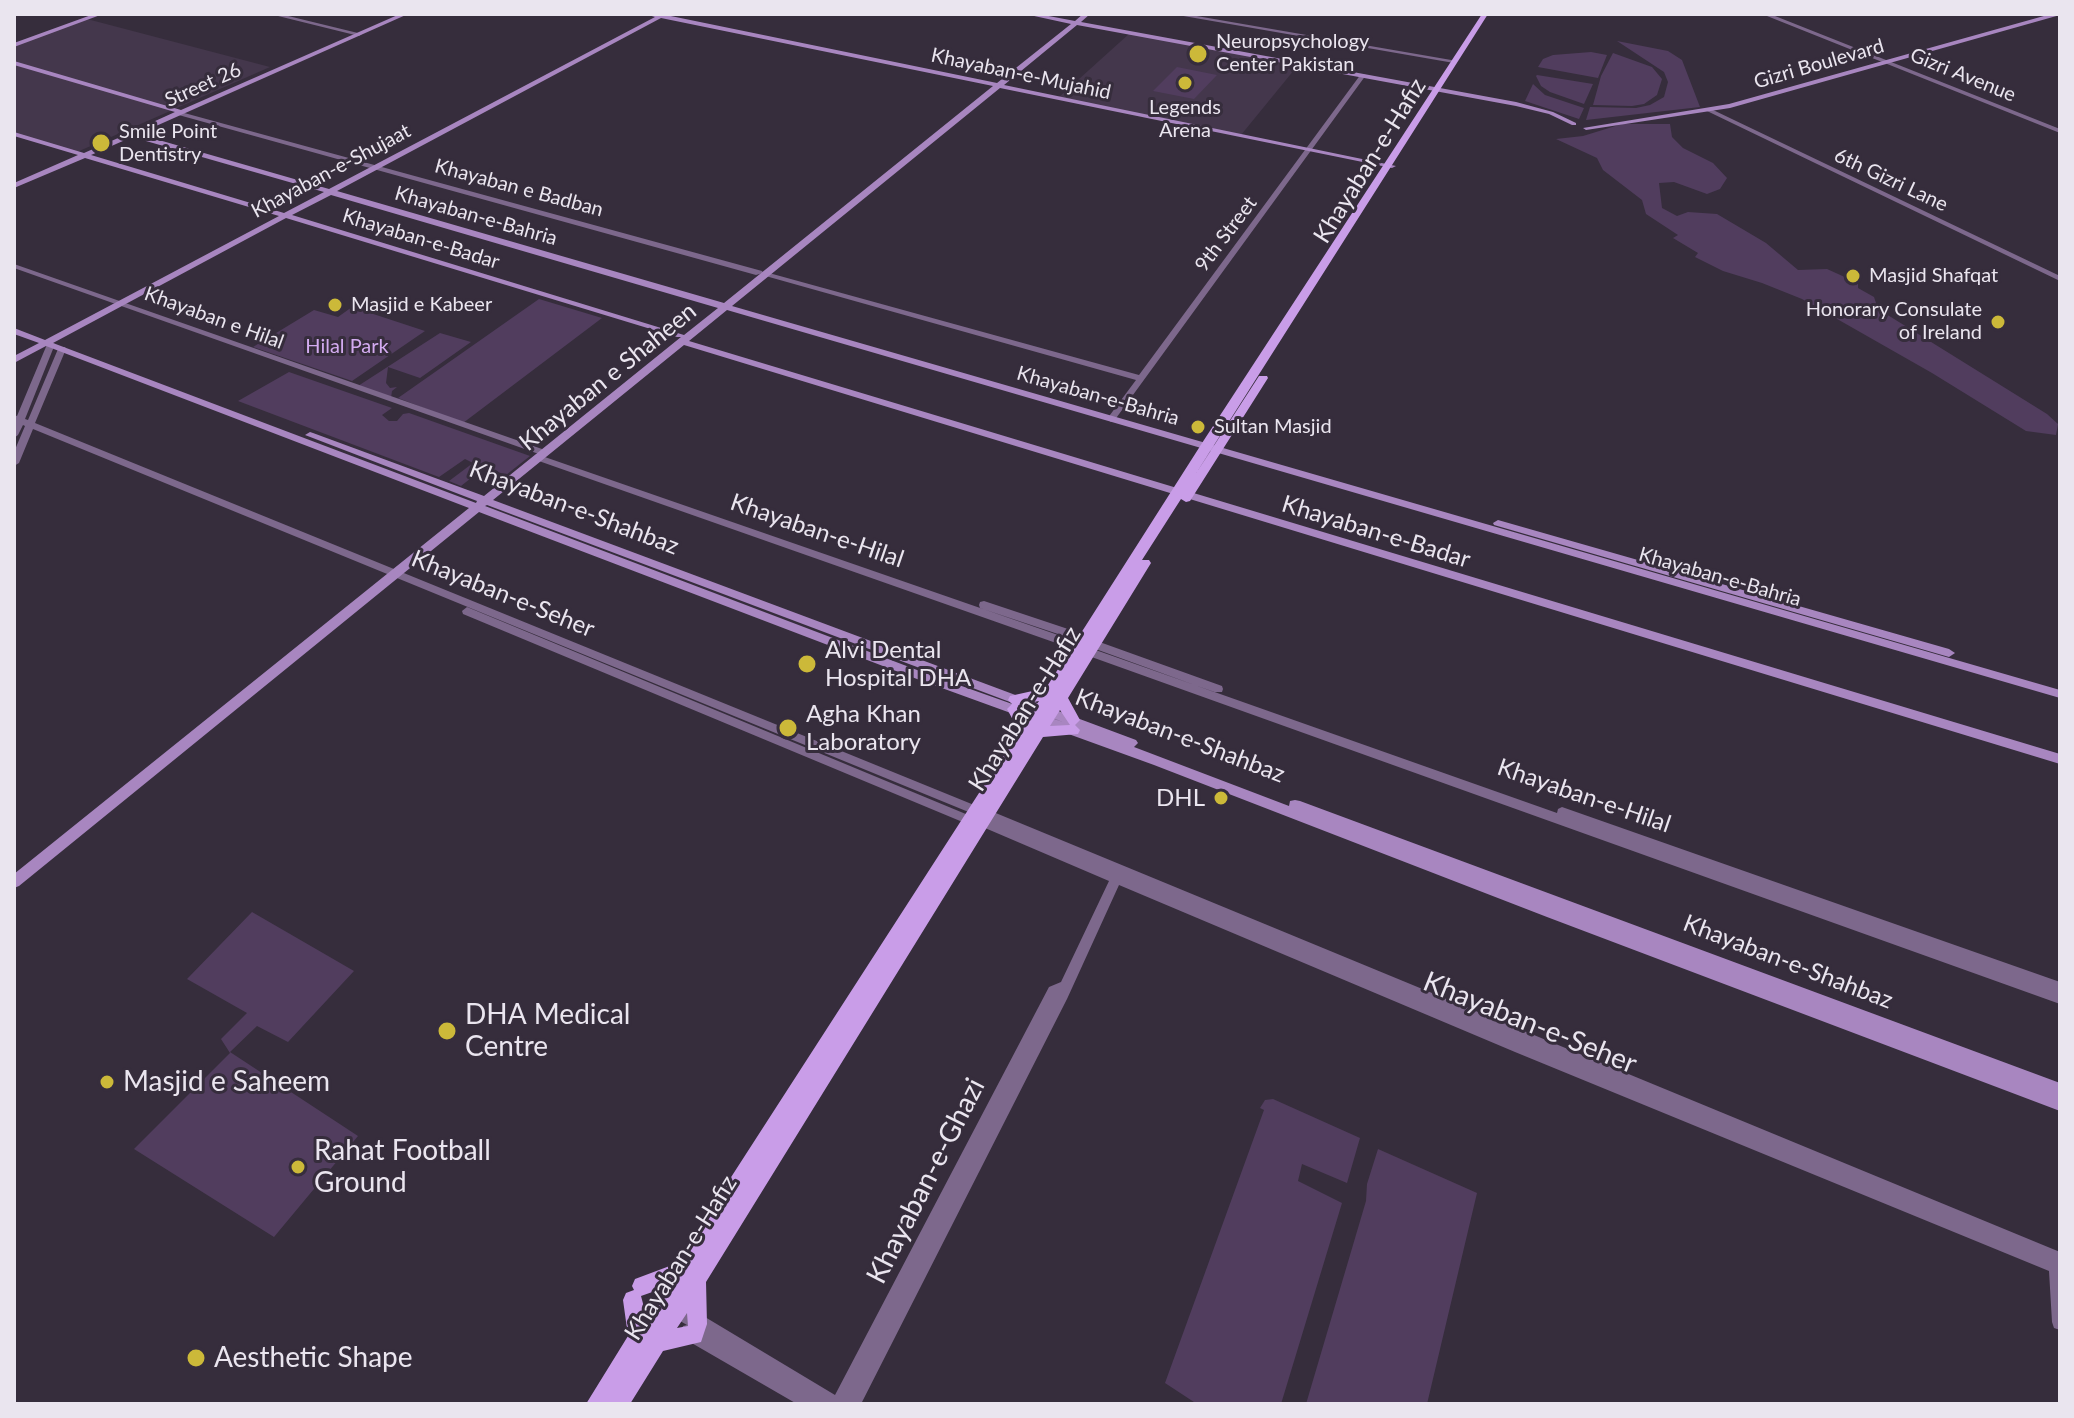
<!DOCTYPE html>
<html>
<head>
<meta charset="utf-8">
<style>
	body { margin:0 }
	#map { position:relative; width:2074px; height:1418px; overflow:hidden; background:#362d3c; font-family:Lato,sans-serif }
	canvas { display:block }
	.frame { position:absolute; inset:0; border:16px solid #eae5ef; pointer-events:none }
</style>
</head>
<body>
<div id="map">
<canvas width="2074" height="1418"></canvas>
<div class="frame"></div>
</div>
<script>
const context = document.querySelector('canvas').getContext('2d');
context.lineJoin = 'round';
function fill(path, color) { context.fillStyle = color; context.fill(path, 'evenodd'); }
const toPath = rows => new Path2D(rows.map(r => 'M' + r).join(''));
function stroke(path, color, width, dash) { context.strokeStyle = color; context.lineWidth = width; context.lineCap = dash ? 'butt' : 'round'; context.setLineDash(dash || []); context.stroke(path); }
function drawText(font, color, halo, rows, align = 'center') {
  context.font = font + ' Lato,sans-serif'; context.lineWidth = 6; context.setLineDash([]); context.textBaseline = 'middle'; context.strokeStyle = halo; context.fillStyle = color; for (const [text, x, y, turn = 0] of rows) {
    context.save(); context.translate(x, y); context.rotate((+turn || 0) * Math.PI / 180); context.textAlign = isNaN(turn) ? turn : align; if (halo) context.strokeText(text, 0, 0); context.fillText(text, 0, 0); context.restore();
  }
}
fill(toPath([
	[87,19,270,67,77,152,14,133,14,46],
	[1130,33,1299,64,1241,135,1058,98]
]), '#44374c');
fill(toPath([
	[1617,41,1668,51,1682,60,1700,107,1586,120,1590,107,1636,108,1650,105,1664,97,1668,82,1664,72],
	[1591,52,1607,55,1598,78,1538,67,1543,59,1553,55],
	[1613,53,1652,67,1662,79,1657,95,1644,104,1632,106,1593,105,1601,76],
	[1177,67,1217,75,1194,99,1153,91],
	[1536,76,1537,75,1593,84,1584,104,1550,92,1541,86],
	[1533,84,1545,95,1584,108,1579,119,1525,101],
	[1622,124,1670,124,1672,137,1683,148,1713,163,1727,178,1720,189,1707,194,1674,182,1659,183,1662,208,1677,216,1688,212,1717,214,1766,243,1798,270,1827,269,1858,283,1858,288,1874,297,1878,309,2047,414,2058,424,2056,435,2026,431,1932,373,1802,299,1762,283,1723,271,1695,257,1698,253,1673,238,1678,235,1646,214,1642,200,1603,170,1597,158,1556,139,1583,136],
	[539,299,602,318,463,423,398,398],
	[352,307,425,331,352,381,253,347,314,310,338,317],
	[440,333,471,342,420,378,388,367,386,383,390,388,397,387,392,391,391,398,358,386],
	[289,372,392,408,382,415,389,421,397,421,403,414,409,413,530,456,506,475,485,467,461,486,449,481,473,463,465,459,439,477,238,401],
	[252,912,354,971,288,1042,257,1026,230,1052,358,1136,274,1237,134,1149,230,1053,221,1039,247,1013,187,979],
	[1273,1099,1360,1138,1347,1183,1302,1164,1298,1181,1342,1203,1281,1404,1197,1404,1165,1383,1264,1110,1260,1108,1265,1100],
	[1378,1149,1477,1193,1427,1404,1306,1404,1366,1201,1367,1184]
]), '#513d5e');
fill(toPath([
	[270,14,280,14,362,34,359,36,270,14],
	[1172,14,1185,14,1457,61,1454,63,1172,14],
	[1762,14,1770,14,2060,129,2060,133,1762,14],
	[1361,74,1366,75,1114,421,1111,422,1107,419,1136,380,762,275,769,273,1139,375,1361,74],
	[1707,109,1711,109,2060,276,2060,281,1707,111,1707,109],
	[177,111,762,271,763,273,756,275,175,114,174,113,177,111],
	[14,264,542,449,543,451,542,453,536,453,14,268,14,264],
	[48,342,55,344,25,419,28,420,58,349,59,347,65,347,66,349,35,423,979,807,981,810,979,813,975,815,971,813,33,429,19,463,14,466,14,452,25,426,23,425,18,435,14,438,14,415,17,416,48,342],
	[539,455,1084,644,1085,647,1080,651,1076,650,536,460,535,458,539,455],
	[984,601,1089,636,1090,639,1085,643,980,608,979,605,980,602,984,601],
	[467,607,973,817,975,820,973,823,969,825,965,823,463,614,462,611,467,607],
	[1094,640,1222,686,1223,689,1222,692,1214,692,1090,647,1089,644,1094,640],
	[1090,648,1557,813,1558,809,1562,807,2060,982,2060,1004,1086,655,1085,652,1086,649,1090,648],
	[986,809,2060,1252,2060,1330,2054,1328,2052,1322,2049,1271,1515,1052,1119,885,1067,999,861,1404,797,1404,683,1338,681,1332,683,1326,687,1325,668,1314,666,1308,668,1302,674,1300,680,1302,835,1395,1049,987,1061,982,1109,881,978,825,976,822,978,819,982,817,980,814,982,811,986,809]
]), '#7d688c');
fill(toPath([
	[94,14,103,14,14,47,14,43,94,14],
	[400,14,408,14,138,134,329,189,655,17,645,14,661,14,997,83,1071,24,1025,14,1038,14,1075,21,1083,14,1090,14,1081,22,1516,102,1553,112,1576,123,1576,125,1572,125,1549,114,1516,106,1077,25,1004,85,1396,166,1392,168,1000,88,732,306,2060,690,2060,698,727,310,689,341,2060,754,2060,764,684,345,493,500,1136,740,1138,743,1134,747,1289,806,1290,801,1295,800,1300,801,2060,1083,2060,1111,1547,917,1154,765,917,679,479,512,19,886,14,888,14,874,469,508,46,346,14,363,14,356,39,343,14,334,14,328,45,340,279,216,85,158,14,188,14,183,78,155,14,136,14,132,84,153,125,135,125,132,131,132,175,112,14,65,14,61,181,110,400,14],
	[661,18,993,86,724,303,337,191,661,18],
	[132,137,324,192,284,213,91,155,132,137],
	[331,195,718,308,684,335,292,215,331,195],
	[286,218,677,337,681,337,484,496,313,433,310,432,305,435,477,501,476,503,53,343,286,218],
	[487,505,1063,722,925,673,485,506,487,505],
	[2051,14,2060,15,1730,108,1586,130,1583,128,1729,104,2051,14],
	[1498,520,1949,649,1955,653,1949,657,1494,525,1493,523,1498,520]
]), '#a886c0');
fill(toPath([
	[1482,14,1488,14,1195,475,1259,376,1267,376,1268,378,1190,501,1186,502,1181,499,1142,560,1149,560,1151,563,1068,698,1080,720,1075,725,1080,730,1078,734,1043,737,706,1282,707,1324,701,1342,663,1351,630,1404,586,1404,628,1336,623,1300,626,1293,634,1290,632,1286,635,1279,675,1264,1019,731,1007,709,1012,704,1008,700,1010,696,1046,688,1204,440,1482,14],
	[1039,701,1027,719,1018,705,1039,701],
	[1060,710,1070,725,1050,726,1060,710],
	[658,1290,645,1311,641,1296,658,1290],
	[687,1313,688,1326,677,1328,687,1313]
]), '#c99de8');
for (const [x, y, r, color] of [
	[1198,54,10,"#ccb939"],
	[1185,83,8,"#ccb939"],
	[101,143,10,"#ccb939"],
	[1853,276,8,"#ccb939"],
	[335,305,8,"#ccb939"],
	[1998,322,8,"#ccb939"],
	[1198,427,8,"#ccb939"],
	[807,664,10,"#ccb939"],
	[788,728,10,"#ccb939"],
	[1221,798,8,"#ccb939"],
	[447,1031,10,"#ccb939"],
	[107,1082,8,"#ccb939"],
	[298,1167,8,"#ccb939"],
	[196,1358,10,"#ccb939"]
]) { const dot = new Path2D(); dot.arc(x, y, r, 0, 2 * Math.PI); context.fillStyle = color; context.fill(dot); stroke(dot, '#362d3c', 3); }
drawText('20px', '#eae5ef', '#362d3c', [
	["Neuropsychology",1216,42],
	["Center Pakistan",1216,65],
	["Legends",1185,108,"center"],
	["Arena",1185,131,"center"],
	["Smile Point",119,132],
	["Dentistry",119,155],
	["Masjid Shafqat",1869,276],
	["Masjid e Kabeer",351,305],
	["Honorary Consulate",1982,310,"right"],
	["of Ireland",1982,333,"right"],
	["Sultan Masjid",1214,427]
], 'left');
drawText('20px', '#eae5ef', '#362d3c', [
	["Gizri Boulevard",1819,64,-16],
	["Khayaban-e-Mujahid",1021,74,12],
	["Gizri Avenue",1963,75,22],
	["Street 26",203,85,-24],
	["Khayaban-e-Shujaat",331,171,-28],
	["6th Gizri Lane",1891,180,25],
	["Khayaban e Badban",519,188,15],
	["Khayaban-e-Bahria",476,216,16],
	["9th Street",1226,234,-53],
	["Khayaban-e-Badar",421,239,17],
	["Khayaban e Hilal",214,318,20],
	["Khayaban-e-Bahria",1098,396,16],
	["Khayaban-e-Bahria",1720,577,16]
]);
drawText('20px', '#d3abf0', '#362d3c', [
	["Hilal Park",347,347]
]);
drawText('24px', '#eae5ef', '#362d3c', [
	["Khayaban-e-Hafiz",1370,161,-58],
	["Khayaban e Shaheen",608,377,-39],
	["Khayaban-e-Shahbaz",574,508,21],
	["Khayaban-e-Hilal",817,531,19],
	["Khayaban-e-Badar",1376,532,17],
	["Khayaban-e-Seher",503,594,22],
	["Khayaban-e-Hafiz",1025,709,-58],
	["Khayaban-e-Shahbaz",1180,736,21],
	["Khayaban-e-Hilal",1584,796,19],
	["Khayaban-e-Shahbaz",1788,962,21],
	["Khayaban-e-Hafiz",681,1258,-58]
]);
drawText('24px', '#eae5ef', '#362d3c', [
	["Alvi Dental",825,650],
	["Hospital DHA",825,678],
	["Agha Khan",806,714],
	["Laboratory",806,742],
	["DHL",1205,798,"right"]
], 'left');
drawText('28px', '#eae5ef', '#362d3c', [
	["DHA Medical",465,1015],
	["Centre",465,1047],
	["Masjid e Saheem",123,1082],
	["Rahat Football",314,1151],
	["Ground",314,1183],
	["Aesthetic Shape",214,1358]
], 'left');
drawText('28px', '#eae5ef', '#362d3c', [
	["Khayaban-e-Seher",1530,1023,22],
	["Khayaban-e-Ghazi",926,1181,-63]
]);
</script>
</body>
</html>
